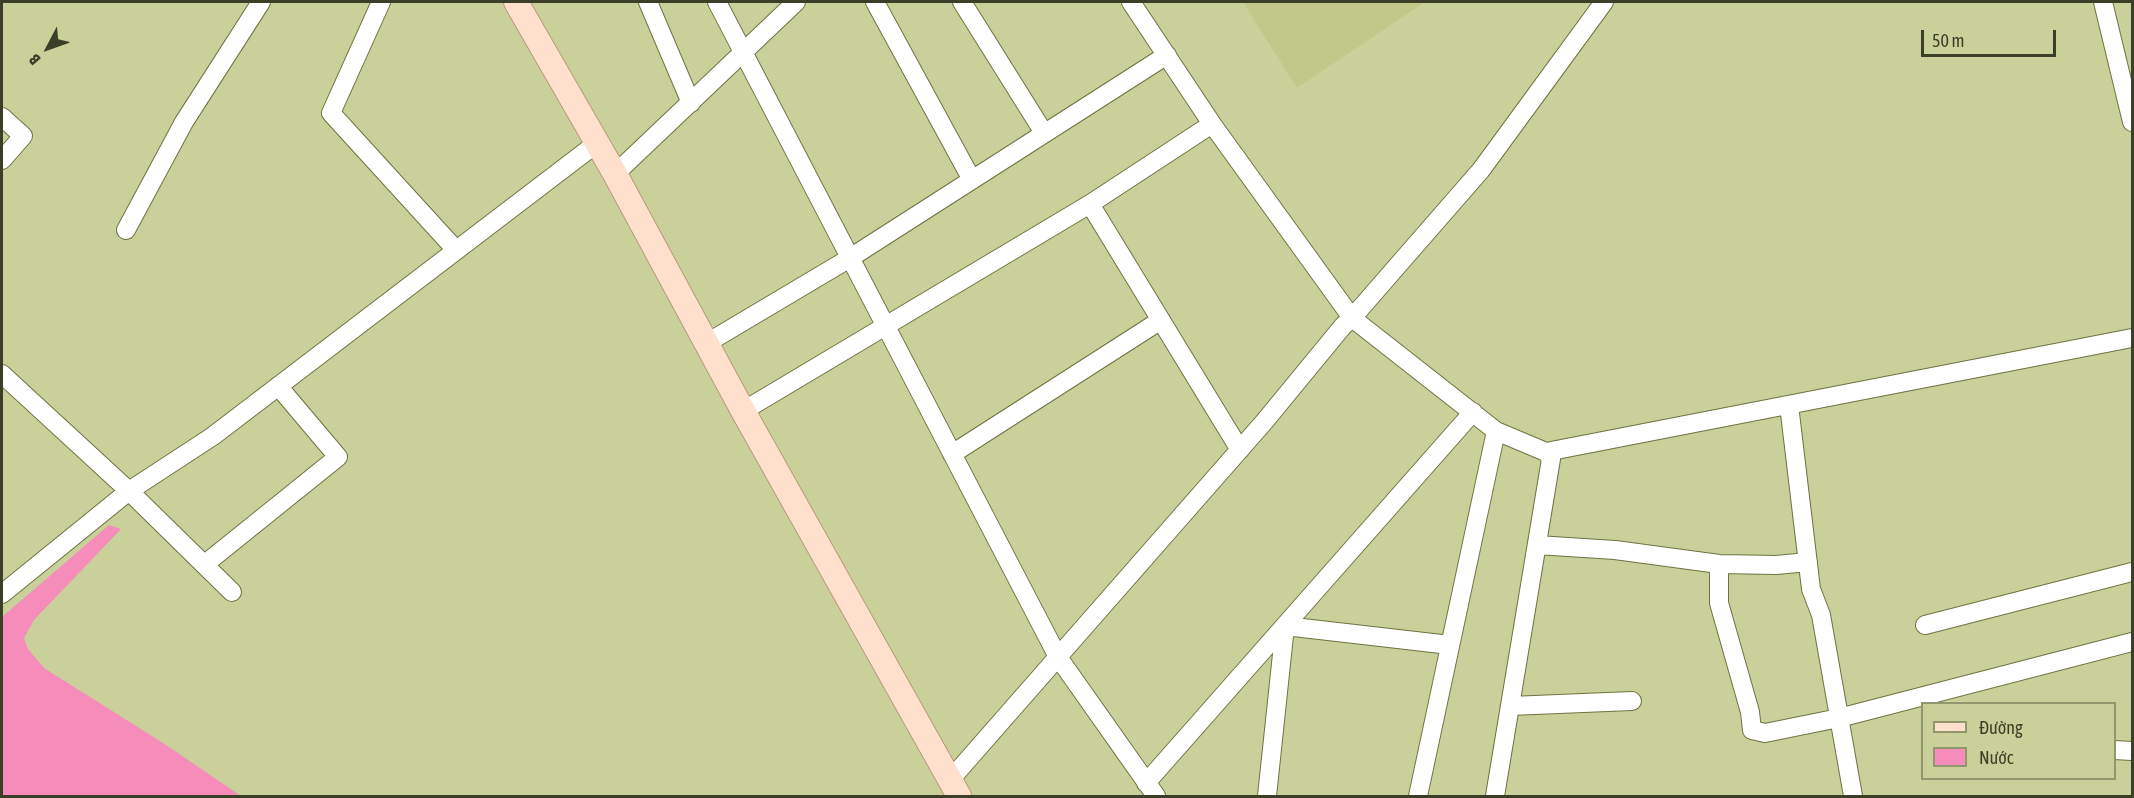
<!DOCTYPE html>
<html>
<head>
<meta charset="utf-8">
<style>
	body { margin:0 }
	#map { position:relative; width:2134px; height:798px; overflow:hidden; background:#cad09a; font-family:"Asap Condensed",sans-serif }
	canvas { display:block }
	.frame { position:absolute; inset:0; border:3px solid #3c3f28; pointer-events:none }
	.legend { position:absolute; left:1921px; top:702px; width:195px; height:78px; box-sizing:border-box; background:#cad09a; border:2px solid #91966c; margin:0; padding:8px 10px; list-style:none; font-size:18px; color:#3c3f28 }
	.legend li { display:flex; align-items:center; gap:12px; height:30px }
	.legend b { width:30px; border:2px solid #91966c }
	.north { position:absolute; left:18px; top:18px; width:60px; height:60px; -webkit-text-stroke:4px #cad09a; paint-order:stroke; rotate:229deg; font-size:16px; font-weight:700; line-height:24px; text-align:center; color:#3c3f28 }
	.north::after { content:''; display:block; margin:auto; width:21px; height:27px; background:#3c3f28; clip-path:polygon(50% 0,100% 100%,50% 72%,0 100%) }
	.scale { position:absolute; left:1921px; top:30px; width:135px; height:27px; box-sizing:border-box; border:3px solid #3c3f28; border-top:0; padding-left:8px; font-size:18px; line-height:21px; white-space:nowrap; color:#3c3f28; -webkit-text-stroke:4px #cad09a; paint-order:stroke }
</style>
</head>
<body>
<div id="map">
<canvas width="2134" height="798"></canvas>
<div class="frame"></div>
<ul class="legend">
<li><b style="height:8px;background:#fee0cd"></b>Đường</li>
<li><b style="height:16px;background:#f68cba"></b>Nước</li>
</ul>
<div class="north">B</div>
<div class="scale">50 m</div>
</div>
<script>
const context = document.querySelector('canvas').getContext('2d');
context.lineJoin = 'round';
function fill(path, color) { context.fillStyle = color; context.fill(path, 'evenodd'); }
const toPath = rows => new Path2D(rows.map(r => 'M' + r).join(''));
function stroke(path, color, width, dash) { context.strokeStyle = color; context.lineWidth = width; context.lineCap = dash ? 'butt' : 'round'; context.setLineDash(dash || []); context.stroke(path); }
fill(toPath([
	[1243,2,1425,2,1297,88]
]), '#c1c88a');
fill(toPath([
	[109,525,121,529,34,620,24,638,28,649,44,668,163,743,241,796,2,796,2,617]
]), '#f68cba');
const minor = toPath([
	[381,2,331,113,456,250],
	[648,2,691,103],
	[717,2,1058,657,1156,796],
	[875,2,972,180],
	[962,2,1044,133],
	[1604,2,1481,170,1352,318,1496,431,1546,452,2132,338],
	[2103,2,2132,122],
	[2,117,23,136,2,160],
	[615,174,796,2],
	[1090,204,1240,450],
	[126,230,184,122,261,2],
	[707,343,850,258,1167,55],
	[2,374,129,491,232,592],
	[1789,405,1811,589,1821,615,1853,796],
	[743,411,1090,204,1212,124],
	[952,454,1161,320],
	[1537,545,1615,550,1719,564,1776,565,1808,562],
	[205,564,338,457,278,386],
	[1719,564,1719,603,1750,712,1752,730,1765,733,1839,718,2132,642],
	[2,594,129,491,213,436,597,143],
	[1925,625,2132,572],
	[1510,706,1632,701],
	[2114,750,2132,751],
	[950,780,1264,422,1343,326,1352,318,1212,124,1131,2],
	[1146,783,1473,412],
	[1267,796,1285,626,1450,645],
	[1418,796,1496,431],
	[1495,796,1551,459,1546,452]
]);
const major = toPath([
	[516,2,615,174,743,411,959,796]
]);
stroke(minor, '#6e7340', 20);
stroke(major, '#ba9a7d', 26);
stroke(minor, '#fff', 18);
stroke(major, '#fee0cd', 24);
</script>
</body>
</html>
